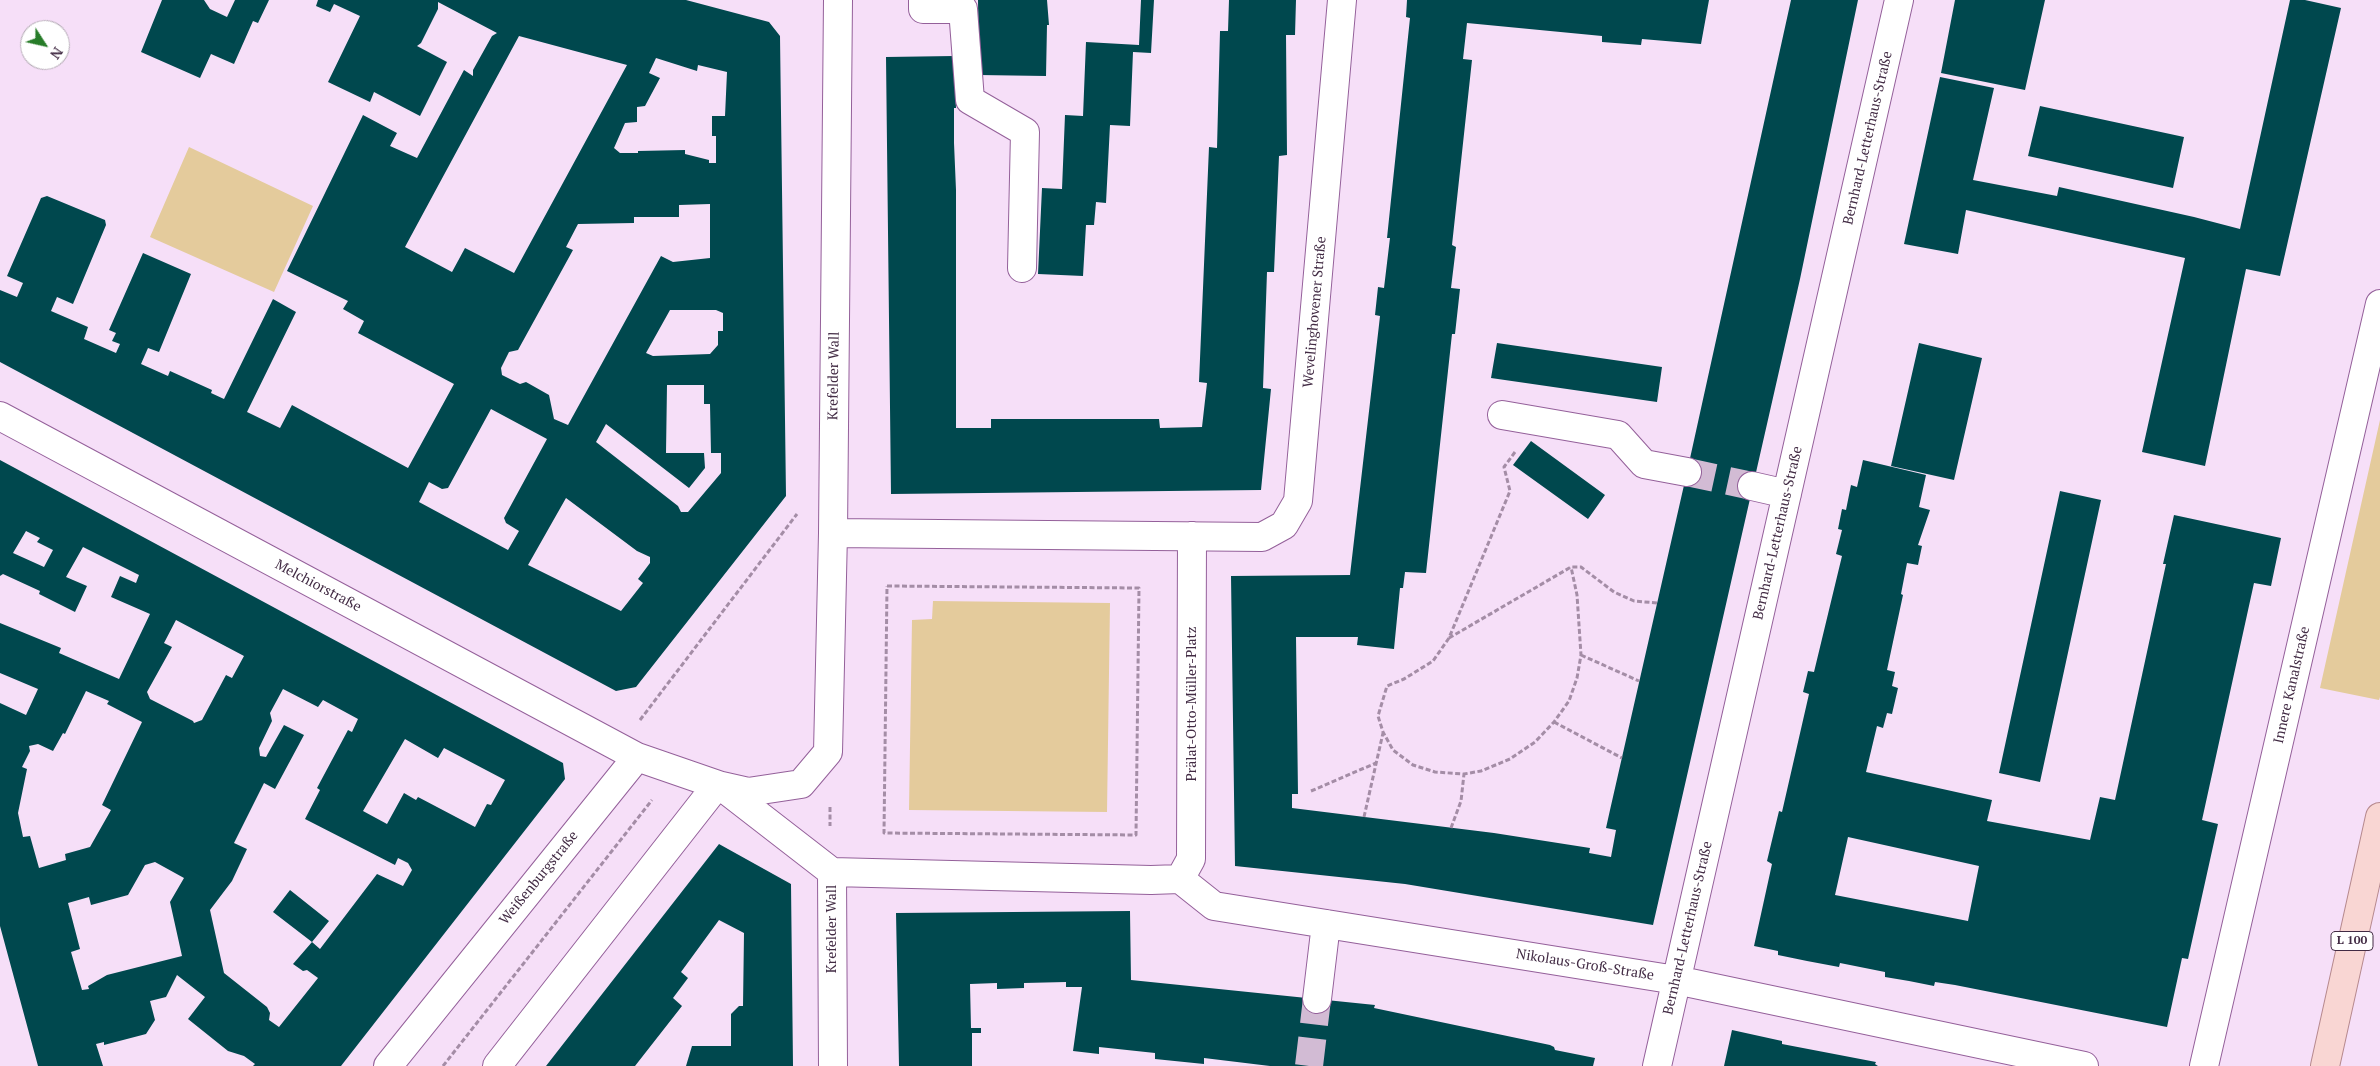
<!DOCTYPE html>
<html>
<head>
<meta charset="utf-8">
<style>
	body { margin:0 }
	#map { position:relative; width:2380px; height:1066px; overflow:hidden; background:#f6dff8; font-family:"PT Serif",serif }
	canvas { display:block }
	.north { position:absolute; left:20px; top:20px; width:50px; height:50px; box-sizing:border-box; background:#fff; border:1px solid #b3aab4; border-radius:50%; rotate:125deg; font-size:14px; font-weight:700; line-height:20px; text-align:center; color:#422b44 }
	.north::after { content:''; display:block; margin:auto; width:18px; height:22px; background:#277c29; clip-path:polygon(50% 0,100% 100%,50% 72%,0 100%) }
</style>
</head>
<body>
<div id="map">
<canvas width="2380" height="1066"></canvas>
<div class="north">N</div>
</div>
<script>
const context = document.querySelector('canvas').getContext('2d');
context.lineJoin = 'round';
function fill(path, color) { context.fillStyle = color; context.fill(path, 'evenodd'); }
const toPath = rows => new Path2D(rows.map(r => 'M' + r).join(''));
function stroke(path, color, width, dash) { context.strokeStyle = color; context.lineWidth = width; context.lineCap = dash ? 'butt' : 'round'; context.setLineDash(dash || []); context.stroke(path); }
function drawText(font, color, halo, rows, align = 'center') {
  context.font = font + ' "PT Serif",serif'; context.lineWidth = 5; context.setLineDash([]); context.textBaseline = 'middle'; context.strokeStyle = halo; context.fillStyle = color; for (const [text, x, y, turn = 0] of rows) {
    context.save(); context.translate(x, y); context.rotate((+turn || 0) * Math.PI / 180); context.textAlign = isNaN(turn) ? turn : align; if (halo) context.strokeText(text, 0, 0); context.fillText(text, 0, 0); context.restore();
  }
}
fill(toPath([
	[189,147,313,206,274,292,150,237],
	[2380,420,2380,697,2379,700,2320,688],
	[933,601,1110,603,1107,812,909,810,912,620,932,619]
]), '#e4cb9c');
fill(toPath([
	[162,0,204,0,210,9,227,17,235,0,269,0,258,23,253,21,234,64,211,54,200,78,141,52],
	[318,0,686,0,769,22,780,36,786,496,636,687,616,691,0,362,0,290,17,297,23,283,7,276,41,198,47,196,105,220,106,225,73,304,57,297,51,311,88,327,84,339,116,353,120,344,112,341,116,333,109,330,143,253,191,274,159,352,148,348,141,364,168,376,170,371,212,390,211,393,224,399,273,299,296,312,247,412,280,428,292,405,408,468,454,384,358,333,364,321,343,309,348,301,287,271,363,115,397,133,390,146,417,158,464,70,473,76,473,70,492,36,497,33,438,2,438,9,421,43,417,46,447,62,420,116,374,92,370,102,328,82,360,16,334,4,330,12,316,6],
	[519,36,627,65,514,273,465,248,452,272,405,247],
	[656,58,697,71,698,65,727,72,725,116,712,116,712,136,716,136,716,163,709,163,709,160,685,154,685,150,638,151,638,153,620,153,614,148,625,123,637,122,637,107,645,106,660,78,649,73],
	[710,204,710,258,673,262,661,256,568,425,554,419,549,395,526,382,520,384,502,375,501,368,509,352,518,350,573,250,566,247,578,224,634,223,634,217,679,217,679,205],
	[670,310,716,310,723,313,723,331,718,331,718,345,710,354,653,356,646,353],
	[667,385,704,385,704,404,710,404,711,453,721,453,721,473,688,512,681,512,678,506,596,442,606,424,689,488,705,468,704,453,666,453],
	[491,409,547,439,504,518,506,523,519,531,508,550,419,502,429,482,442,489,448,488],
	[566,498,637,551,650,557,650,563,638,579,643,583,621,611,528,565],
	[978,0,1047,0,1049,25,1047,25,1046,76,979,75],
	[1141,0,1154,0,1151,53,1133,52,1130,126,1110,125,1106,203,1096,202,1094,225,1086,225,1083,276,1038,274,1042,188,1062,189,1065,115,1083,116,1086,42,1139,45],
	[1229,0,1296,0,1295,35,1286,35,1287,155,1279,156,1274,272,1267,272,1263,388,1271,389,1261,490,891,494,886,57,954,56,956,108,954,108,954,143,956,190,956,428,991,428,991,419,1159,419,1160,428,1202,427,1207,383,1199,382,1209,147,1217,148,1220,31,1228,31],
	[1407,0,1709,0,1701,44,1642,39,1641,45,1602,42,1602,36,1467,23,1463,59,1472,60,1452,245,1456,247,1451,288,1460,289,1455,334,1452,334,1426,573,1405,572,1403,588,1400,588,1394,649,1357,645,1358,637,1296,637,1298,794,1292,794,1292,808,1494,833,1590,848,1589,853,1611,857,1616,830,1606,828,1610,810,1687,472,1791,0,1858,0,1800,279,1653,925,1405,884,1235,866,1231,576,1350,575,1379,325,1380,316,1375,315,1378,287,1384,288,1390,238,1387,238,1410,18,1406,17],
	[1955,0,2045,0,2025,90,1941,73],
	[2290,0,2305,0,2341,8,2280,276,2246,269,2205,466,2142,452,2185,258,1966,210,1958,254,1904,244,1940,77,1994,88,1973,180,2057,196,2059,187,2194,217,2240,229],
	[2040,106,2184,137,2173,188,2028,156],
	[1497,343,1662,367,1657,402,1491,378],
	[1919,343,1982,358,1954,480,1891,466],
	[1531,441,1605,495,1588,519,1513,465],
	[0,460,563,763,565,779,341,1066,253,1066,255,1064,244,1056,228,1051,188,1019,205,997,177,975,166,997,150,1001,155,1020,146,1034,104,1045,104,1042,96,1044,103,1066,38,1066,0,926,0,703,26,715,38,689,0,673,0,623,61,648,59,653,119,679,150,614,111,597,120,576,136,583,139,575,83,547,66,577,87,586,75,612,39,594,40,591,3,574,0,576],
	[26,531,40,538,37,542,53,550,44,567,13,553],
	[176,620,244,656,232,678,226,675,202,720,194,723,193,721,150,699,147,692,172,647,164,643],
	[283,689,318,707,323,700,358,719,352,732,348,730,317,788,320,790,305,819,395,865,398,858,408,863,412,870,403,886,377,874,320,949,312,942,293,964,303,971,307,970,318,978,279,1027,269,1020,270,1013,267,1007,224,973,210,910,232,881,247,849,234,843,264,783,275,789,304,735,284,725,266,757,260,756,259,748,272,721,270,713],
	[86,691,109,701,107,704,142,722,102,805,111,810,90,847,65,854,66,860,39,868,30,836,23,837,18,813,27,769,22,767,30,751,29,746,38,744,53,751,63,733,65,734],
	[405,739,438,758,444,748,505,780,491,805,487,804,475,827,418,797,416,800,404,793,387,824,363,811],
	[155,862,184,878,170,902,182,956,107,975,88,986,89,989,82,990,71,952,80,949,68,903,89,897,91,905,128,895,145,865],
	[1863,460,1926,475,1919,507,1930,510,1918,545,1922,546,1918,565,1907,563,1901,594,1903,595,1887,670,1895,672,1892,686,1898,688,1892,714,1887,713,1883,728,1877,726,1866,772,1992,800,1987,821,2090,840,2100,797,2115,800,2166,564,2163,564,2174,515,2281,538,2271,586,2254,583,2202,820,2218,824,2188,959,2182,958,2167,1027,1955,985,1935,982,1934,986,1909,981,1885,977,1885,972,1840,963,1839,967,1807,961,1778,955,1778,951,1754,946,1772,864,1767,861,1779,811,1782,812,1809,694,1803,692,1808,671,1814,672,1842,556,1836,554,1842,530,1838,529,1842,509,1846,510,1851,485,1857,487],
	[1848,837,1979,866,1968,921,1835,895],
	[2060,491,2101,500,2040,782,1999,773],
	[719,844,791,884,793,1066,686,1066,692,1046,731,1046,731,1014,739,1006,743,1006,744,933,719,920,681,972,688,978,673,998,682,1006,635,1066,546,1066],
	[290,890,329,921,312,942,273,912],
	[1130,911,1131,980,1375,1005,1374,1008,1550,1045,1554,1047,1555,1050,1595,1058,1593,1066,1270,1066,1204,1058,1204,1064,1155,1059,1155,1053,1099,1047,1099,1054,1073,1051,1082,987,1066,987,1066,982,1024,983,1024,988,997,989,997,983,970,984,971,1028,981,1028,981,1033,972,1033,972,1066,899,1066,896,913],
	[1732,1030,1782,1041,1782,1044,1876,1062,1875,1064,1878,1066,1724,1066]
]), '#00484e');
stroke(toPath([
	[1687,472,1752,486],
	[1309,1066,1317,999]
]), '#d2bbd4', 28, [28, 14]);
const minor = toPath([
	[923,0,923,9,963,9,970,100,1025,132,1022,268],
	[1502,415,1618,435,1644,464,1687,472],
	[0,416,637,757,721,786,832,872],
	[1752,486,1787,494],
	[833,533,1262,537,1284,525,1298,501,1342,0],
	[832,872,1151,880,1180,879,1191,859,1192,536],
	[832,872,833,1066],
	[1180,879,1214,906,1676,980,2084,1066],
	[1317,999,1326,924],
	[388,1066,637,757],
	[497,1066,717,785,748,792,801,784,828,752,833,533,838,0],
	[1657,1066,1899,0],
	[2204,1066,2380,304]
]);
const major = toPath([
	[2325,1066,2380,817]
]);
stroke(minor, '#94609a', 30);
stroke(major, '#b6898e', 30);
stroke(toPath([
	[1515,452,1504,467,1510,491,1449,638,1571,567,1581,567,1614,592,1634,601,1657,603],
	[887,586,1139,588,1136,835,884,833,887,586],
	[1449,638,1433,661,1404,679,1387,686,1378,716,1383,732,1393,750,1413,765,1435,772,1464,774,1481,771,1510,759,1535,742,1554,722,1569,701,1577,678,1581,655,1577,595,1571,567],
	[1581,655,1639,681],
	[640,720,797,514],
	[1554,722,1622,758],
	[1311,791,1376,763],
	[830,807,830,826],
	[1364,817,1383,733],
	[1451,828,1461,801,1464,774],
	[443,1066,652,800]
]), '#a48da6', 3, [5, 2.5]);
stroke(minor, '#fff', 28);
stroke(major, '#f9d6d3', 28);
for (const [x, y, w] of [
	[2352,941,42]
]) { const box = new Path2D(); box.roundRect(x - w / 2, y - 9.5, w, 19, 4); context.fillStyle = '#fff'; context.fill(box); stroke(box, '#422b44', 1); }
drawText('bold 12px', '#422b44', null, [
	["L 100",2352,941]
]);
drawText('14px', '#422b44', '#fff', [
	["Bernhard-Letterhaus-Straße",1868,138,-77],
	["Wevelinghovener Straße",1315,312,-85],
	["Krefelder Wall",834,376,-89],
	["Bernhard-Letterhaus-Straße",1778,533,-77],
	["Melchiorstraße",318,586,28],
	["Innere Kanalstraße",2292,685,-77],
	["Prälat-Otto-Müller-Platz",1192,704,-90],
	["Weißenburgstraße",539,878,-51],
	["Bernhard-Letterhaus-Straße",1688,928,-77],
	["Krefelder Wall",832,929,-90],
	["Nikolaus-Groß-Straße",1585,965,9]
]);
</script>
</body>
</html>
